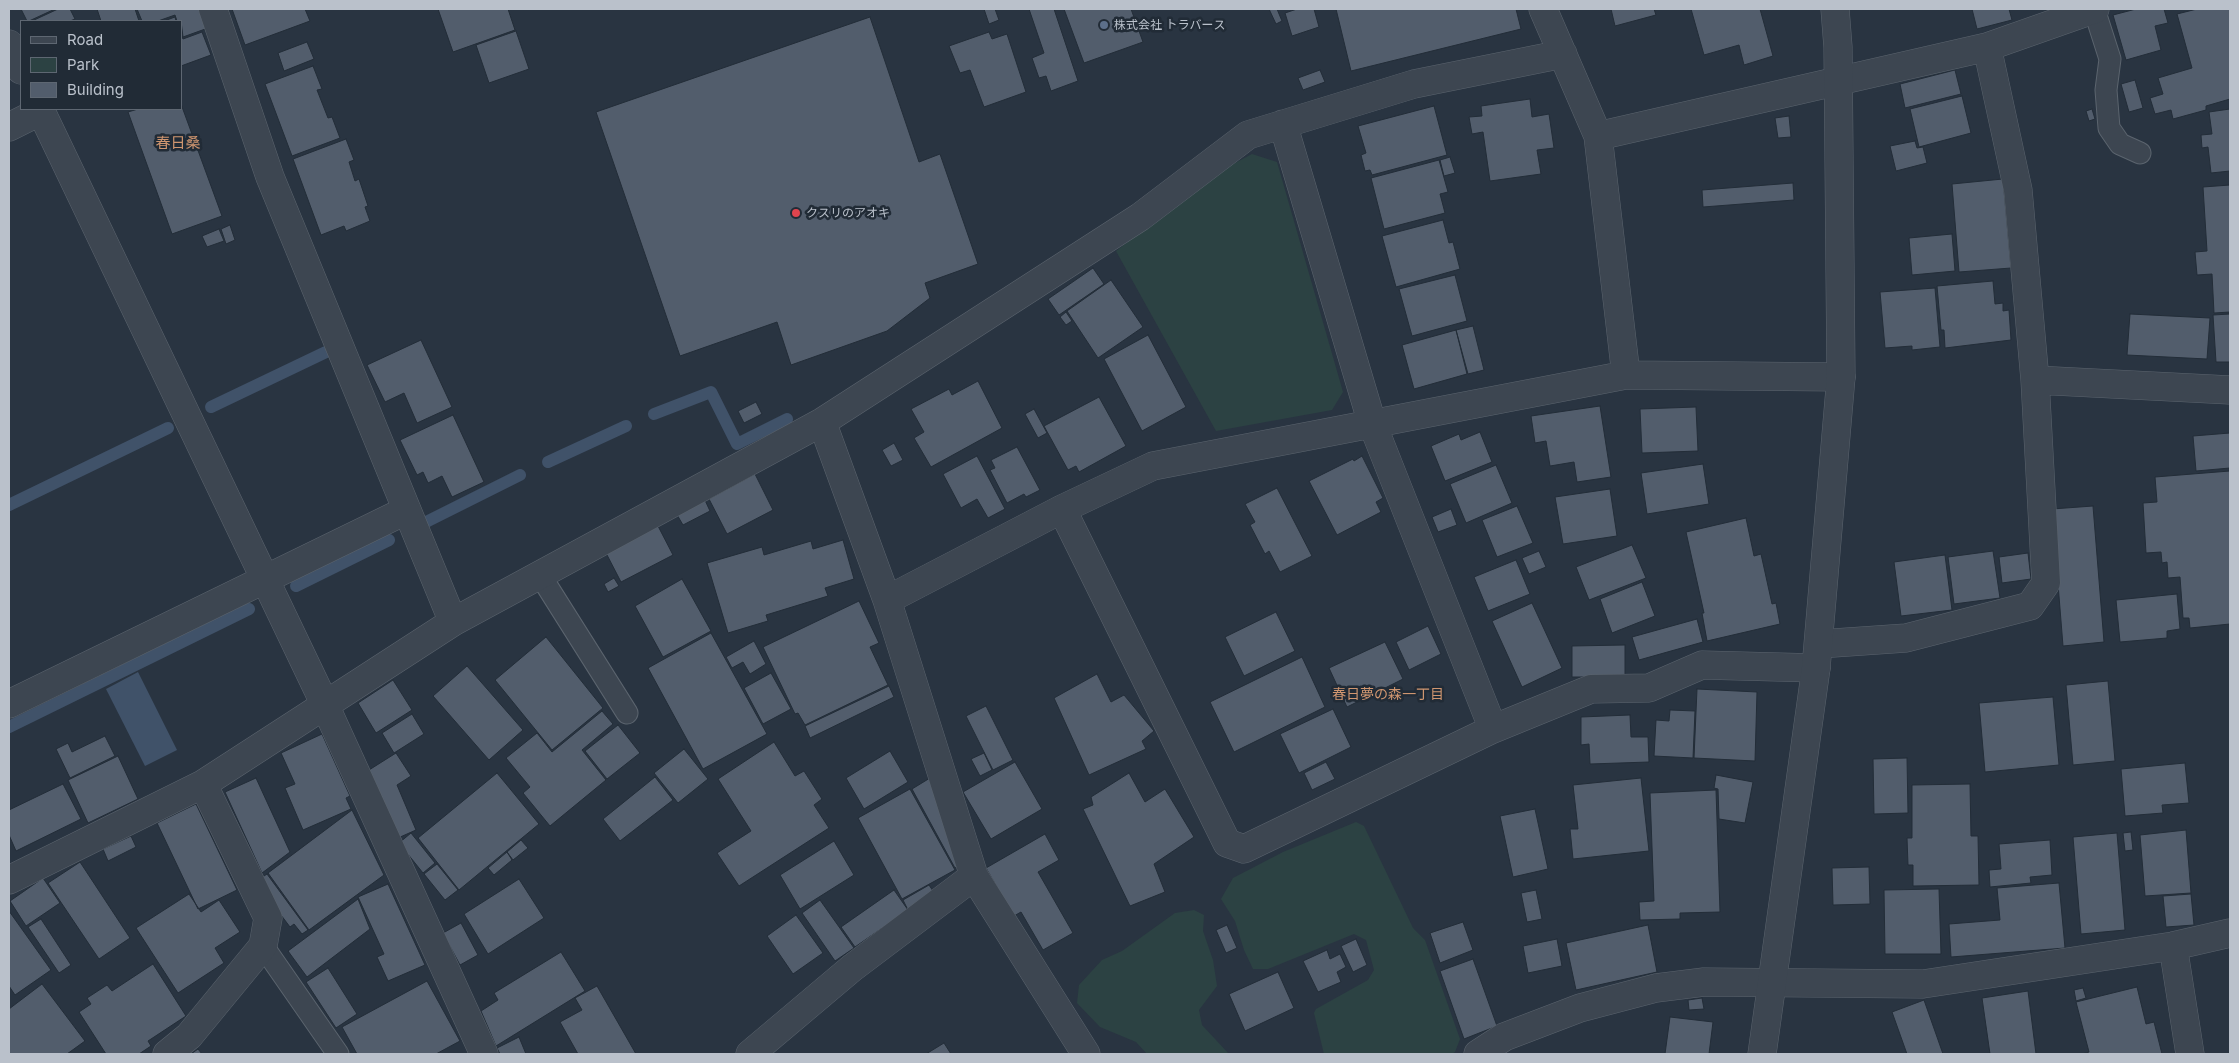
<!DOCTYPE html>
<html>
<head>
<meta charset="utf-8">
<style>
	body { margin:0 }
	#map { position:relative; width:2239px; height:1063px; overflow:hidden; background:#293441; font-family:Inter,sans-serif }
	canvas { display:block }
	.frame { position:absolute; inset:0; border:10px solid #bac1cb; pointer-events:none }
	.legend { position:absolute; left:20px; top:20px; width:162px; height:90px; box-sizing:border-box; background:#212b36; border:1px solid #5e6772; margin:0; padding:6px 9px; list-style:none; font-size:15px; color:#bac1cb }
	.legend li { display:flex; align-items:center; gap:10px; height:25px }
	.legend b { width:25px; border:1px solid #5e6772 }
</style>
</head>
<body>
<div id="map">
<canvas width="2239" height="1063"></canvas>
<div class="frame"></div>
<ul class="legend">
<li><b style="height:6px;background:#3d4651"></b>Road</li>
<li><b style="height:14px;background:#2c4243"></b>Park</li>
<li><b style="height:14px;background:#525d6c"></b>Building</li>
</ul>
</div>
<script>
const context = document.querySelector('canvas').getContext('2d');
context.lineJoin = 'round';
function fill(path, color) { context.fillStyle = color; context.fill(path, 'evenodd'); }
const toPath = rows => new Path2D(rows.map(r => 'M' + r).join(''));
function stroke(path, color, width, dash) { context.strokeStyle = color; context.lineWidth = width; context.lineCap = dash ? 'butt' : 'round'; context.setLineDash(dash || []); context.stroke(path); }
function drawText(font, color, halo, rows, align = 'center') {
  context.font = font + ' Inter,"Noto Sans JP",sans-serif'; context.lineWidth = 5; context.setLineDash([]); context.textBaseline = 'middle'; context.strokeStyle = halo; context.fillStyle = color; for (const [text, x, y, turn = 0] of rows) {
    context.save(); context.translate(x, y); context.rotate((+turn || 0) * Math.PI / 180); context.textAlign = isNaN(turn) ? turn : align; if (halo) context.strokeText(text, 0, 0); context.fillText(text, 0, 0); context.restore();
  }
}
fill(toPath([
	[1252,154,1277,162,1343,392,1332,410,1216,431,1116,251,1220,171],
	[1356,822,1364,826,1413,928,1425,940,1460,1039,1455,1052,1452,1054,1324,1054,1314,1013,1316,1009,1368,980,1374,970,1366,940,1354,934,1268,969,1253,969,1244,950,1235,921,1221,899,1233,878,1283,852],
	[1194,910,1204,915,1203,931,1213,960,1217,986,1199,1010,1202,1025,1229,1054,1147,1054,1136,1042,1100,1027,1077,1003,1079,985,1102,960,1122,951,1175,913]
]), '#2c4243');
fill(toPath([
	[138,672,177,750,145,766,106,689]
]), '#405269');
stroke(toPath([
	[211,407,326,352],
	[654,414,711,392,737,444,787,419],
	[548,462,626,426],
	[9,505,168,428],
	[426,522,520,475],
	[296,586,389,540],
	[9,727,249,609]
]), '#405269', 12);
const building = toPath([
	[21,9,55,9,29,21,27,21,21,9],
	[58,9,70,9,75,19,70,21,32,21,58,9],
	[97,9,135,9,139,21,101,21,97,9],
	[137,9,201,9,208,28,183,37,181,21,177,21,175,15,158,21,142,21,137,9],
	[232,9,305,9,310,21,245,45,232,9],
	[438,9,508,9,515,30,453,52,438,9],
	[984,9,995,9,999,20,989,24,984,9],
	[1029,9,1054,9,1078,81,1051,91,1046,76,1039,78,1032,58,1044,53,1029,9],
	[1064,9,1131,9,1143,42,1084,63,1064,9],
	[1269,9,1277,9,1282,21,1276,24,1269,9],
	[1297,9,1314,9,1319,27,1292,36,1285,13,1297,9],
	[1336,9,1516,9,1521,29,1351,71,1336,9],
	[1611,9,1654,9,1656,15,1615,26,1611,9],
	[1691,9,1760,9,1773,56,1744,65,1739,45,1704,55,1691,9],
	[1972,9,2009,9,2012,20,1977,29,1972,9],
	[2136,9,2164,9,2168,23,2155,26,2161,50,2126,60,2113,15,2136,9],
	[2197,9,2230,9,2230,99,2206,106,2206,110,2173,119,2171,110,2155,114,2150,98,2163,94,2158,78,2192,68,2177,14,2197,9],
	[175,17,176,21,164,21,175,17],
	[870,17,919,162,940,154,978,264,925,283,930,298,887,331,791,365,777,322,680,356,596,112,870,17],
	[516,31,529,69,489,83,476,45,516,31],
	[202,32,211,55,181,66,181,34,183,39,202,32],
	[989,32,992,39,1007,34,1026,92,984,107,970,70,960,73,949,46,989,32],
	[307,42,314,59,284,71,278,53,307,42],
	[313,66,322,89,317,90,328,118,332,117,340,138,292,156,265,84,313,66],
	[1320,70,1325,82,1303,90,1298,78,1320,70],
	[1955,70,1961,94,1905,108,1900,84,1955,70],
	[2135,80,2143,108,2129,112,2121,84,2135,80],
	[1962,96,1971,133,1919,147,1910,109,1962,96],
	[1530,99,1532,117,1549,114,1554,148,1537,150,1541,174,1490,181,1483,132,1472,134,1469,117,1482,116,1481,106,1530,99],
	[181,104,222,216,172,234,128,112,138,109,181,109,181,104],
	[1434,106,1447,155,1372,175,1370,170,1365,171,1361,155,1366,153,1358,126,1434,106],
	[2092,109,2095,119,2089,121,2086,111,2092,109],
	[2230,109,2230,171,2211,173,2208,147,2202,148,2201,135,2212,134,2209,112,2230,109],
	[1789,116,1791,137,1778,138,1775,118,1789,116],
	[346,139,354,160,349,162,355,181,359,179,368,206,365,207,370,221,346,231,344,226,321,235,293,159,346,139],
	[1915,141,1917,148,1923,147,1927,163,1896,171,1890,146,1915,141],
	[1450,157,1455,173,1444,176,1440,160,1450,157],
	[1439,160,1448,192,1440,194,1445,213,1384,229,1371,178,1439,160],
	[2003,179,2011,268,1959,272,1952,184,2003,179],
	[1793,183,1794,200,1703,207,1702,190,1793,183],
	[2230,185,2230,312,2214,313,2212,274,2197,275,2195,252,2207,251,2203,187,2230,185],
	[1443,220,1449,243,1453,242,1460,269,1396,287,1382,236,1443,220],
	[230,225,235,240,226,244,221,229,230,225],
	[219,229,224,241,207,247,202,236,219,229],
	[1952,234,1955,271,1912,275,1909,238,1952,234],
	[1093,268,1104,284,1059,315,1048,299,1093,268],
	[1455,275,1467,321,1412,336,1399,289,1455,275],
	[1111,280,1143,327,1098,358,1067,311,1111,280],
	[1993,281,1995,304,2003,303,2003,311,2009,310,2011,340,1945,348,1944,330,1941,330,1937,286,1993,281],
	[1935,288,1940,347,1912,350,1912,346,1885,348,1880,292,1935,288],
	[1066,312,1072,321,1066,325,1060,317,1066,312],
	[2130,314,2210,318,2207,359,2127,355,2130,314],
	[2230,314,2230,362,2216,362,2213,315,2230,314],
	[1473,326,1484,370,1468,374,1456,330,1473,326],
	[1456,330,1467,374,1414,389,1402,345,1456,330],
	[1148,335,1186,407,1142,431,1104,359,1148,335],
	[421,340,452,407,417,423,404,393,385,402,367,365,421,340],
	[978,381,1002,428,931,467,914,438,924,432,911,409,949,389,952,395,978,381],
	[1099,397,1126,446,1079,472,1076,466,1068,470,1044,426,1099,397],
	[756,402,762,414,744,423,738,411,756,402],
	[1600,406,1611,477,1577,482,1574,462,1550,466,1546,441,1535,443,1531,416,1600,406],
	[1696,407,1698,451,1642,453,1640,409,1696,407],
	[1034,409,1047,433,1038,438,1025,414,1034,409],
	[453,415,484,482,452,497,442,476,428,483,423,472,417,475,400,440,453,415],
	[1480,432,1492,462,1445,481,1431,446,1459,434,1461,440,1480,432],
	[2230,433,2230,468,2196,471,2193,436,2230,433],
	[894,443,903,460,891,466,882,450,894,443],
	[1017,447,1040,490,1026,497,1024,494,1007,503,990,470,995,468,991,460,1017,447],
	[977,456,1005,509,988,518,977,499,961,508,943,474,977,456],
	[1362,456,1383,498,1376,502,1381,512,1337,535,1309,481,1353,459,1354,461,1362,456],
	[1703,464,1709,504,1647,514,1641,473,1703,464],
	[1496,465,1512,503,1466,523,1450,484,1496,465],
	[2230,471,2230,624,2190,628,2189,618,2183,618,2180,577,2168,578,2167,562,2162,563,2161,552,2146,553,2143,503,2157,502,2155,477,2230,471],
	[755,474,773,510,727,534,709,499,755,474],
	[1277,488,1312,556,1280,572,1269,551,1265,554,1250,525,1255,522,1245,504,1277,488],
	[1610,489,1617,536,1563,544,1555,497,1610,489],
	[704,498,710,511,683,525,676,513,704,498],
	[1517,506,1533,543,1497,557,1482,520,1517,506],
	[2093,506,2104,642,2063,646,2052,509,2093,506],
	[1451,509,1457,525,1438,532,1432,517,1451,509],
	[1746,518,1754,556,1761,554,1772,604,1776,603,1780,624,1707,641,1702,613,1704,613,1686,532,1746,518],
	[658,526,673,555,621,582,606,553,658,526],
	[843,540,854,579,825,588,828,596,766,615,768,621,728,633,707,563,762,547,764,555,811,541,813,549,843,540],
	[1632,545,1646,578,1589,600,1576,567,1632,545],
	[1539,551,1546,567,1529,574,1522,558,1539,551],
	[1993,551,2000,598,1954,604,1948,557,1993,551],
	[2028,553,2031,579,2002,583,1999,557,2028,553],
	[1945,555,1952,610,1901,616,1894,562,1945,555],
	[1516,560,1530,594,1488,611,1474,577,1516,560],
	[614,578,619,586,608,592,604,584,614,578],
	[682,579,711,631,663,657,635,606,682,579],
	[1642,582,1655,616,1612,633,1600,599,1642,582],
	[2177,594,2180,629,2167,631,2167,638,2120,642,2116,600,2177,594],
	[859,601,879,643,870,647,888,685,805,725,798,713,795,714,763,647,859,601],
	[1532,603,1562,668,1522,687,1492,621,1532,603],
	[1276,612,1295,651,1244,676,1225,637,1276,612],
	[1697,619,1703,642,1639,660,1632,637,1697,619],
	[1428,626,1441,654,1409,670,1396,642,1428,626],
	[711,633,767,734,703,769,648,668,711,633],
	[546,637,603,708,552,750,495,680,546,637],
	[754,641,766,664,750,674,743,662,732,668,726,657,754,641],
	[1385,642,1403,679,1347,707,1329,668,1385,642],
	[1625,645,1625,677,1572,677,1572,646,1625,645],
	[1302,657,1325,707,1234,752,1210,702,1302,657],
	[467,666,523,730,489,760,433,696,467,666],
	[771,673,791,709,763,724,744,688,771,673],
	[1097,674,1111,702,1124,695,1154,731,1142,741,1146,749,1089,775,1054,698,1097,674],
	[393,680,412,710,376,733,358,703,393,680],
	[2108,681,2115,761,2073,765,2066,685,2108,681],
	[889,686,894,697,810,738,805,726,889,686],
	[1697,689,1757,692,1755,761,1694,758,1697,689],
	[2053,697,2059,765,1985,772,1979,703,2053,697],
	[986,706,1013,760,993,770,966,716,986,706],
	[1333,709,1351,747,1299,773,1280,734,1333,709],
	[1670,710,1695,711,1693,758,1654,756,1656,720,1669,721,1670,710],
	[602,711,613,724,582,750,606,780,550,826,523,793,530,787,506,758,537,733,552,752,602,711],
	[412,714,424,734,394,753,382,733,412,714],
	[1630,715,1631,737,1648,737,1649,762,1590,764,1589,744,1581,745,1581,717,1630,715],
	[618,725,640,753,607,779,585,751,618,725],
	[322,734,350,796,346,798,351,809,303,830,285,788,295,784,281,753,322,734],
	[105,736,115,756,70,778,56,749,68,743,72,752,105,736],
	[774,742,795,776,804,771,822,799,814,805,829,828,739,886,717,853,751,831,718,779,774,742],
	[684,749,708,779,678,803,654,773,684,749],
	[890,751,908,782,864,809,846,778,890,751],
	[396,753,411,776,397,785,416,830,398,838,369,770,396,753],
	[984,753,992,770,980,776,971,759,984,753],
	[118,756,138,799,88,823,68,780,118,756],
	[1907,758,1908,813,1874,814,1873,759,1907,758],
	[1015,762,1042,809,991,839,963,792,1015,762],
	[1326,762,1335,779,1312,790,1304,773,1326,762],
	[2185,763,2189,803,2162,805,2163,813,2125,816,2121,769,2185,763],
	[497,773,539,824,459,890,418,838,497,773],
	[1129,773,1145,802,1165,789,1194,837,1154,864,1165,892,1130,906,1083,809,1093,805,1091,797,1129,773],
	[1716,775,1753,782,1745,823,1719,819,1718,789,1714,788,1716,775],
	[655,777,673,800,620,841,603,819,655,777],
	[256,778,290,852,262,873,225,792,256,778],
	[930,778,961,865,955,868,912,789,930,778],
	[1641,778,1649,851,1573,859,1570,829,1578,829,1573,785,1641,778],
	[63,784,81,819,16,851,9,835,9,810,63,784],
	[1970,784,1971,836,1978,836,1979,885,1913,886,1913,865,1908,865,1907,838,1912,838,1912,785,1970,784],
	[910,789,955,870,902,899,858,818,910,789],
	[1716,790,1720,912,1680,913,1680,919,1640,920,1639,902,1654,901,1650,793,1716,790],
	[196,804,237,890,198,909,157,823,196,804],
	[1535,809,1548,869,1513,877,1500,816,1535,809],
	[352,810,384,875,309,930,268,873,352,810],
	[2186,830,2191,893,2145,896,2140,835,2186,830],
	[2131,832,2133,850,2125,851,2123,833,2131,832],
	[411,833,435,863,423,873,399,843,411,833],
	[2117,833,2125,930,2081,934,2073,837,2117,833],
	[1045,834,1059,860,1038,872,1073,933,1043,950,1021,912,1014,916,986,868,1045,834],
	[131,836,136,847,108,861,103,849,131,836],
	[521,840,528,848,513,860,507,852,521,840],
	[2050,840,2052,875,2030,877,2031,883,1990,887,1989,870,2001,869,1999,844,2050,840],
	[834,841,854,875,800,909,780,875,834,841],
	[507,852,512,860,494,875,488,868,507,852],
	[80,862,130,938,99,959,48,883,80,862],
	[437,864,458,890,445,900,424,874,437,864],
	[1869,867,1870,904,1833,905,1832,868,1869,867],
	[267,874,308,930,302,934,294,924,290,927,281,915,261,878,267,874],
	[43,878,60,903,26,926,10,901,43,878],
	[519,879,544,918,488,954,464,914,519,879],
	[2059,883,2065,948,1951,957,1949,924,2000,920,1997,888,2059,883],
	[388,884,425,965,388,981,377,957,384,954,358,897,388,884],
	[929,885,933,891,908,910,903,900,929,885],
	[1939,889,1941,954,1885,954,1884,890,1939,889],
	[894,890,908,910,855,947,841,927,894,890],
	[1536,890,1542,919,1527,922,1521,893,1536,890],
	[189,894,201,912,219,900,240,932,215,948,224,963,178,993,136,928,189,894],
	[2191,894,2194,925,2166,927,2163,896,2191,894],
	[358,899,370,929,307,977,288,951,358,899],
	[820,900,854,948,835,961,802,913,820,900],
	[9,911,51,970,15,995,9,986,9,911],
	[796,915,823,953,793,974,767,936,796,915],
	[41,919,71,965,59,973,28,927,41,919],
	[1463,922,1473,950,1440,963,1430,933,1463,922],
	[461,923,478,955,460,965,443,933,461,923],
	[1227,925,1237,948,1226,953,1216,930,1227,925],
	[1648,925,1657,972,1576,990,1566,943,1648,925],
	[1356,939,1367,965,1353,972,1341,946,1356,939],
	[1557,939,1562,966,1528,973,1523,946,1557,939],
	[1327,950,1330,959,1340,954,1346,967,1337,972,1341,982,1318,992,1303,961,1327,950],
	[561,952,585,991,496,1046,481,1011,498,1000,494,993,561,952],
	[1473,959,1497,1026,1464,1039,1440,971,1473,959],
	[153,964,186,1016,148,1041,151,1046,139,1054,106,1054,79,1012,91,1004,87,998,107,985,112,991,153,964],
	[328,968,357,1014,336,1028,306,982,328,968],
	[1278,972,1294,1008,1245,1031,1229,994,1278,972],
	[427,981,460,1041,436,1054,357,1054,342,1027,427,981],
	[42,984,85,1041,67,1054,9,1054,9,1009,42,984],
	[597,986,636,1054,578,1054,560,1022,582,1010,575,998,597,986],
	[2137,987,2146,1024,2154,1022,2162,1054,2082,1054,2089,1052,2076,1002,2137,987],
	[2083,988,2086,998,2076,1001,2074,990,2083,988],
	[2028,991,2036,1054,1990,1054,1982,998,2028,991],
	[1702,998,1704,1009,1689,1010,1688,1000,1702,998],
	[1924,1000,1943,1054,1907,1054,1892,1012,1924,1000],
	[1670,1017,1713,1022,1709,1054,1665,1054,1670,1017],
	[519,1037,526,1054,500,1054,497,1048,519,1037],
	[944,1043,951,1054,926,1054,944,1043],
	[198,1049,202,1054,191,1054,198,1049]
]);
fill(building, '#525d6c');
stroke(building, '#232d38', 1);
const service = toPath([
	[2094,9,2110,59,2106,90,2109,128,2120,144,2140,153],
	[540,575,627,713],
	[263,946,338,1054]
]);
const minor = toPath([
	[213,9,270,177,453,622],
	[1543,9,1598,136,1626,375,1841,377],
	[9,44,21,70],
	[40,109,318,690,484,1054],
	[1283,124,1372,423,1493,729,1591,689,1649,688,1702,665,1816,668],
	[9,127,41,111],
	[1598,136,1987,47,2095,9],
	[2035,380,2230,390],
	[822,422,887,600,974,876,1086,1054],
	[1062,509,1227,843,1244,849,1493,729],
	[887,600,1062,509,1153,466,1626,375],
	[1819,644,1906,638,2030,606,2046,583,2035,380,2018,190,1987,47],
	[9,704,407,510],
	[9,880,203,784,453,622,822,422,1140,217,1248,135,1414,84,1563,54],
	[2173,946,2190,1054],
	[167,1054,189,1036,263,946,268,918,203,784],
	[750,1054,852,968,974,876],
	[1478,1054,1504,1037,1580,1008,1656,988,1704,982,1923,984,2173,946,2230,933]
]);
const tertiary = toPath([
	[1762,1054,1816,668,1841,377,1838,47,1835,9]
]);
stroke(service, '#5b646e', 23);
stroke(minor, '#5b646e', 29);
stroke(tertiary, '#5b646e', 29);
stroke(service, '#3d4651', 21);
stroke(minor, '#3d4651', 28);
stroke(tertiary, '#3d4651', 28);
for (const [x, y, r, color] of [
	[1104,25,5,"#5c6f8a"],
	[796,213,5,"#e0444e"]
]) { const dot = new Path2D(); dot.arc(x, y, r, 0, 2 * Math.PI); context.fillStyle = color; context.fill(dot); stroke(dot, '#212b36', 2); }
drawText('12px', '#bac1cb', '#212b36', [
	["株式会社 トラバース",1114,25],
	["クスリのアオキ",806,213]
], 'left');
drawText('14px', '#d09670', '#212b36', [
	["春日夢の森一丁目",1388,695]
]);
drawText('15px', '#d09670', '#212b36', [
	["春日桑",178,143]
]);
</script>
</body>
</html>
